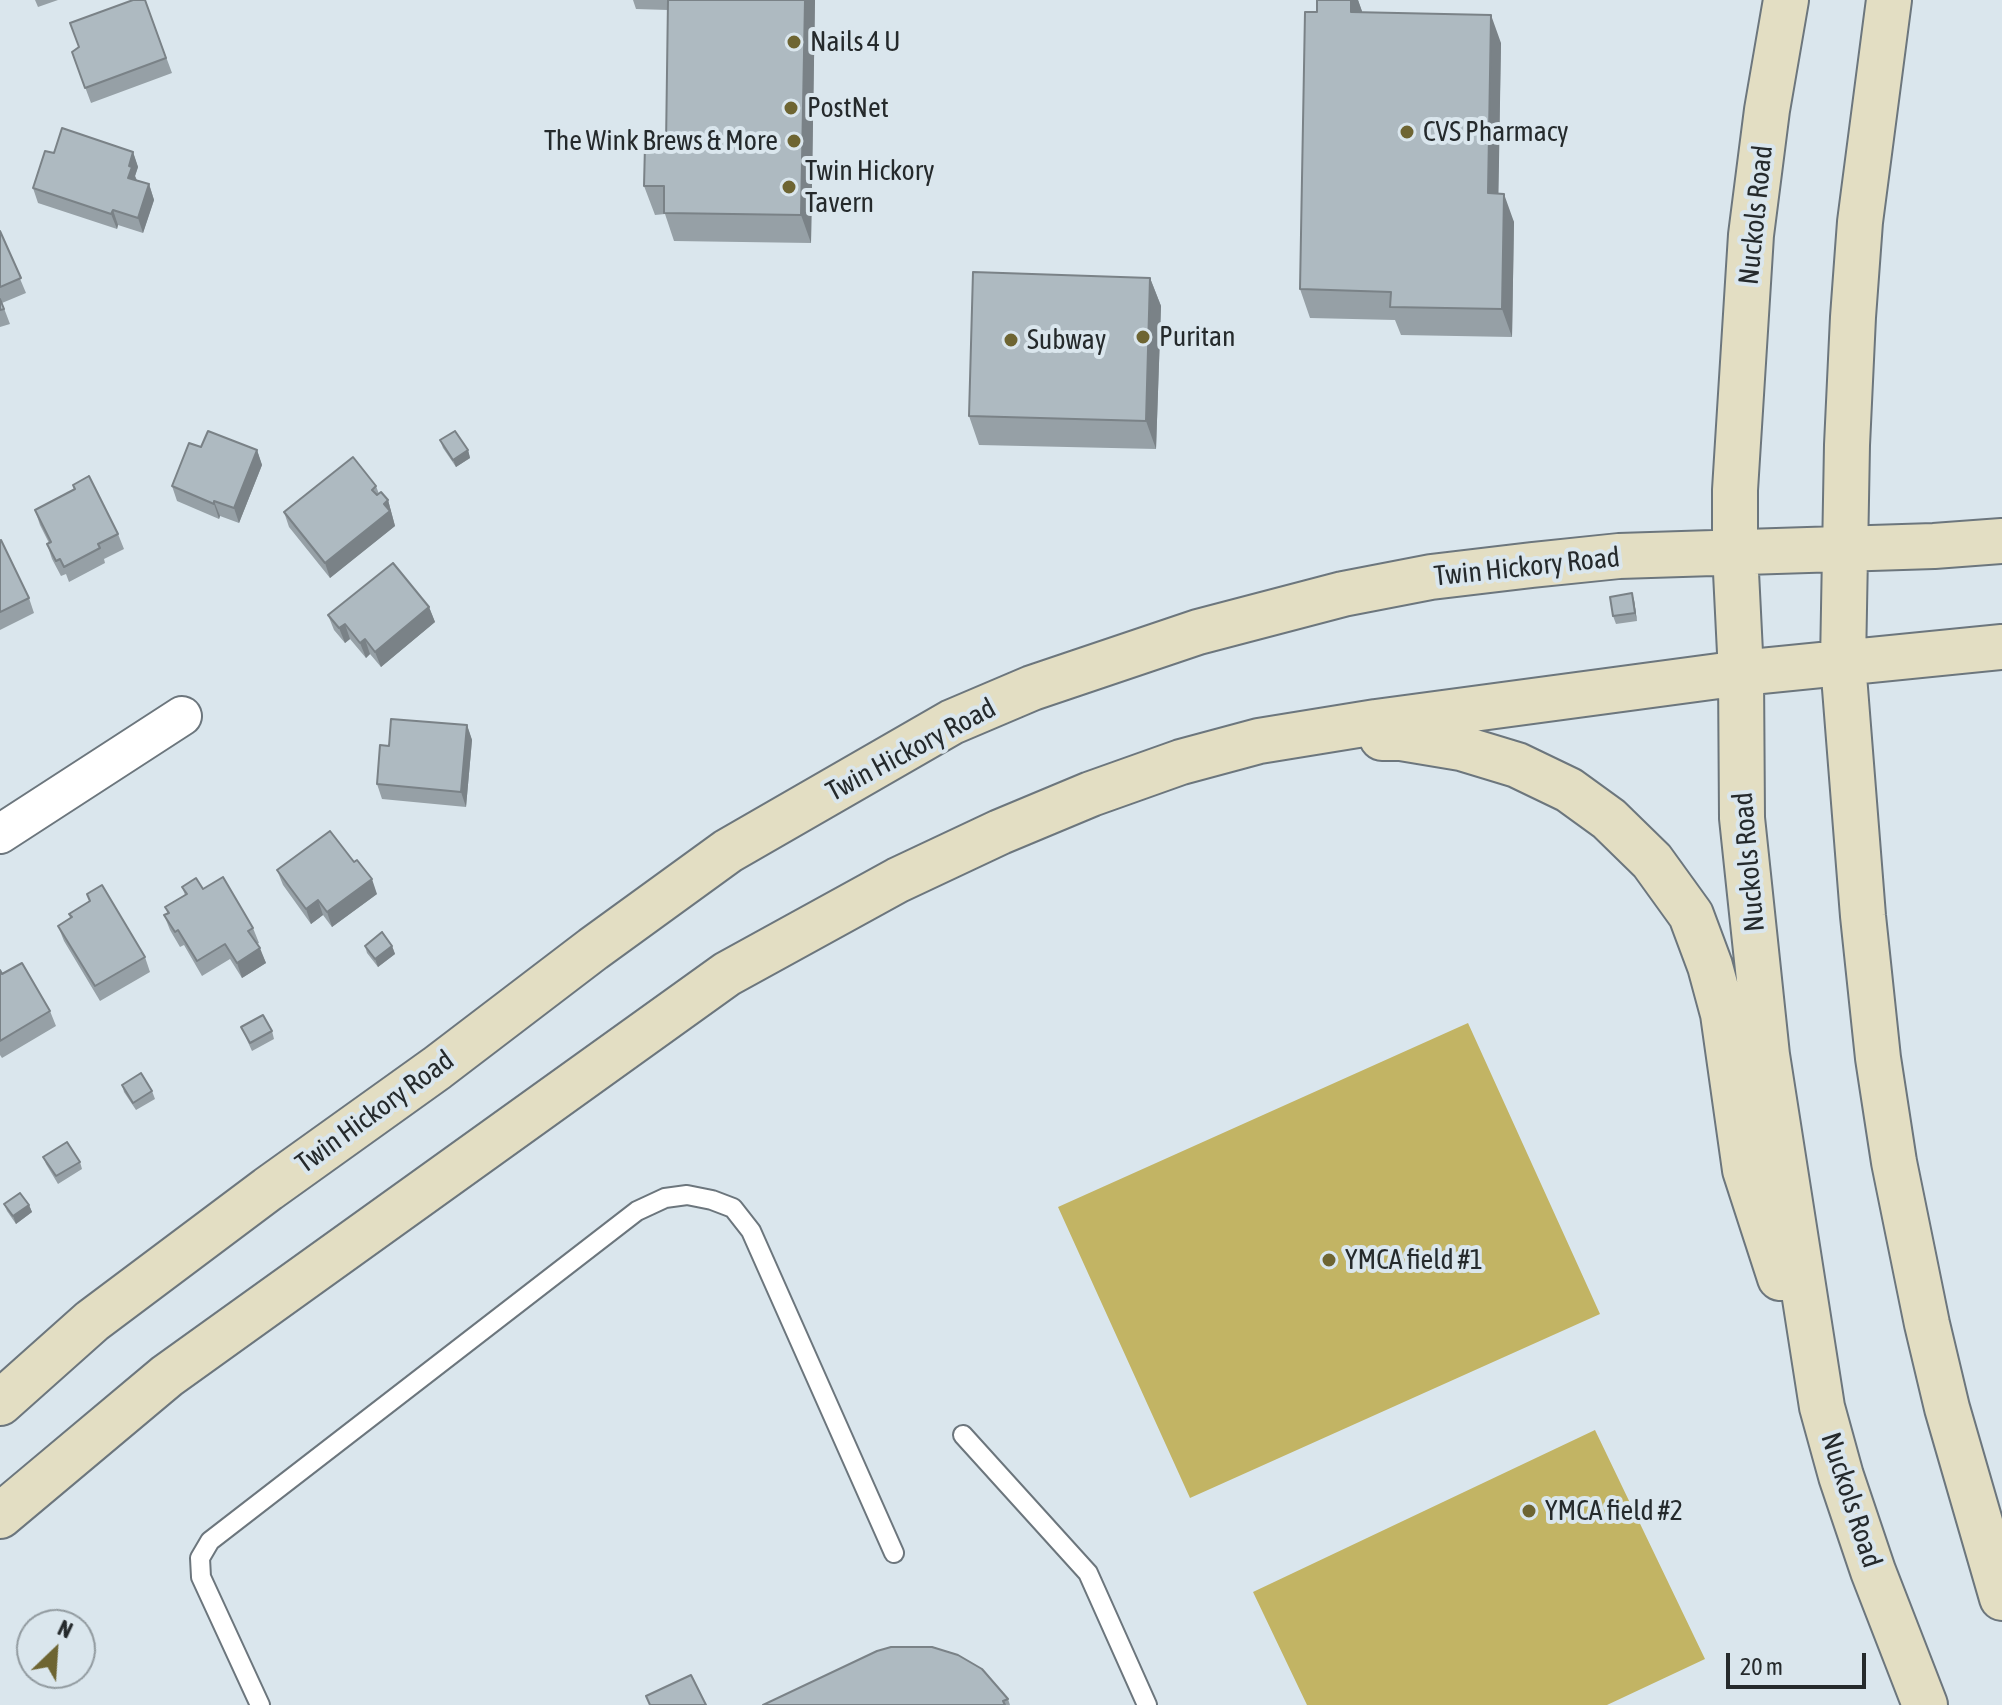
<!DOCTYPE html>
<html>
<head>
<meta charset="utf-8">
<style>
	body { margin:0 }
	#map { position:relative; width:2002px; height:1705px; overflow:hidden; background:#dae6ed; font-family:"Asap Condensed",sans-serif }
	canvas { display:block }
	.north { position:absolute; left:16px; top:1609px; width:80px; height:80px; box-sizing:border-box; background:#dae6ed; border:2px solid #929ba0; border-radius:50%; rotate:25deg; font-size:22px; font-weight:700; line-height:32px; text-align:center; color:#252a2c }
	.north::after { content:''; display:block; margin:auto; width:28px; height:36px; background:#6e6532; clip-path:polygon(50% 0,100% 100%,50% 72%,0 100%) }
	.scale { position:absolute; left:1726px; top:1653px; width:140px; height:36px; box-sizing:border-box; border:4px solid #252a2c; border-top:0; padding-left:10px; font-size:24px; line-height:28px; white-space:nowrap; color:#252a2c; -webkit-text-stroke:6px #dae6ed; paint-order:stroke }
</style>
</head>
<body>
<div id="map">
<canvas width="2002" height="1705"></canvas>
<div class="north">N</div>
<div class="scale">20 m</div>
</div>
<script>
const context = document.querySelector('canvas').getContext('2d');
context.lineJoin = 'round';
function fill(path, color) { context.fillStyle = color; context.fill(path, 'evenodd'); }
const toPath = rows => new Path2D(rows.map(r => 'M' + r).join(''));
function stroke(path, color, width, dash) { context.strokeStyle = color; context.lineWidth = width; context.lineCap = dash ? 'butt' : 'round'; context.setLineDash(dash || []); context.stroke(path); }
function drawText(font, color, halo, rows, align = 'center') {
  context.font = font + ' "Asap Condensed",sans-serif'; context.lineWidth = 8; context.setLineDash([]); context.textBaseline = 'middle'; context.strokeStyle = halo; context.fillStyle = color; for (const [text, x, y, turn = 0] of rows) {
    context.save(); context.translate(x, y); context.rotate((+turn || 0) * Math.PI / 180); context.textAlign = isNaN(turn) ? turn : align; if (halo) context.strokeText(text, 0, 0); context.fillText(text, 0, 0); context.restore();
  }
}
fill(toPath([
	[1468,1023,1600,1314,1190,1498,1058,1207],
	[1595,1430,1705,1659,1607,1705,1307,1705,1253,1592]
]), '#c2b464');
const lane = toPath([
	[963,1435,1088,1573,1147,1705],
	[260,1705,201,1577,200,1558,210,1541,637,1211,665,1198,687,1195,712,1200,733,1208,751,1231,894,1553]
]);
const street = toPath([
	[0,834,182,716]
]);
const secondary = toPath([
	[1786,0,1767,110,1751,235,1735,490,1735,552,1741,673,1742,818,1767,1055,1822,1407,1841,1476,1873,1571,1925,1705],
	[1889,0,1860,222,1853,317,1847,445,1843,663,1863,916,1878,1058,1894,1162,1927,1324,1947,1408,2002,1598],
	[1382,738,1401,738,1461,748,1517,765,1569,790,1609,819,1652,861,1691,915,1710,966,1723,1014,1745,1170,1780,1278],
	[0,1403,92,1321,268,1189,437,1068,593,949,728,851,952,722,1032,688,1198,632,1343,594,1431,577,1532,565,1619,556,1934,546,2002,541],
	[0,1516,167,1376,727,974,898,880,1000,832,1091,794,1181,762,1259,741,1376,722,1741,673,2002,647]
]);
stroke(lane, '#6c767d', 22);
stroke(street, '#6c767d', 42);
stroke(secondary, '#6c767d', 48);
stroke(lane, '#fff', 18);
stroke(street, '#fff', 38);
stroke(secondary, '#e3dec3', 44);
fill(toPath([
	[35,0,58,0,38,7],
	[145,0,172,73,91,103,72,52],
	[633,0,815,0,811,243,674,241,665,214,655,215,644,186,666,145,668,10,636,9],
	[1317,0,1358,0,1362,12,1501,43,1498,193,1514,222,1512,337,1401,335,1395,320,1310,318,1300,289],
	[133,152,138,167,135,176,137,180,149,184,154,200,143,233,118,225,117,229,38,203,33,188,54,153],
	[0,231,26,293,2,303,10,324,0,327],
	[1150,278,1161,306,1156,449,979,445,969,416],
	[440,440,468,450,470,458,456,467,443,448],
	[201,447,257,450,262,465,239,523,220,516,219,519,177,501,172,486],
	[73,485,118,534,124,549,104,559,105,563,69,582,66,574,61,576,52,559,47,544,49,543,40,525,35,510,74,489],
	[376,486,379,494,388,500,395,526,330,578,289,527,284,512],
	[0,541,29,598,34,613,0,630],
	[1634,600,1637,621,1616,624,1613,616],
	[429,607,435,622,381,667,370,654,366,658,350,639,345,643,334,630,328,615],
	[467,725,472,740,466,807,382,799,377,784,389,746],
	[277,870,377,894,332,927,323,915,311,924,283,885],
	[182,887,203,889,253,928,259,943,257,944,266,963,242,978,230,959,202,976,184,945,180,947,170,930,164,915,168,914,165,907,185,895],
	[87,894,145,957,150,972,100,1001,64,941,58,926,70,918,69,914,90,901],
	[365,946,392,946,395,954,378,967,367,953],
	[0,970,2,974,50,1011,56,1026,2,1058,0,1055],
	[241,1027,272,1031,274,1039,252,1051],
	[122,1085,152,1091,155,1099,136,1110,124,1092],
	[43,1157,80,1162,82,1169,58,1184,46,1164],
	[4,1204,29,1205,32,1212,16,1224,7,1211],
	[1008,1699,1010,1705,763,1705]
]), '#96a0a6');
fill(toPath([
	[805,0,815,0,811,243,801,215],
	[1351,0,1358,0,1362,11,1361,40,1351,12],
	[1491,15,1501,43,1498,221,1488,193],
	[133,152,138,167,135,176,137,182,128,178,129,166],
	[149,184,154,200,143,233,138,218],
	[1504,194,1514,222,1512,337,1502,309],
	[113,210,118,225,117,229,111,214],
	[1150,278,1161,306,1156,449,1146,421],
	[257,450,262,465,239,523,234,508],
	[468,450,470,458,456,467,453,460],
	[388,500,395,526,330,578,325,563],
	[214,501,220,516,219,519,214,504],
	[1632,593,1634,600,1637,621,1635,613],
	[429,607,435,622,381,667,375,652],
	[345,624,350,639,345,643,339,628],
	[365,639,370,654,366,658,360,643],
	[467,725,472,740,466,807,461,792],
	[372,879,377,894,332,927,327,912],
	[318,900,323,915,311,924,306,909],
	[392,946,395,954,378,967,375,959],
	[260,948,266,963,242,978,237,963],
	[29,1205,32,1212,16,1224,13,1216]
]), '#7a8287');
const building = toPath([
	[133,0,145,0,166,58,85,88,72,52,79,47,70,23,133,0],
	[668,0,805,0,801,215,664,213,664,186,644,186,645,145,666,145,668,0],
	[1317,0,1351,0,1351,12,1491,15,1488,193,1504,194,1502,309,1390,307,1391,292,1300,289,1305,12,1317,12,1317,0],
	[62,128,133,152,129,166,132,167,128,178,149,184,138,218,113,210,111,214,33,188,45,151,54,153,62,128],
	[0,231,21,278,0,287,0,231],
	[973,272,1150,278,1146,421,969,416,973,272],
	[0,299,4,309,0,310,0,299],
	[208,431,257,450,234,508,214,501,214,504,172,486,189,443,201,447,208,431],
	[455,431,468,450,453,460,440,440,455,431],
	[353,457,376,486,372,490,377,495,381,492,388,500,384,504,390,511,325,563,284,512,353,457],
	[89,476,118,534,98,544,100,548,64,567,60,559,56,561,47,544,51,542,35,510,75,489,73,485,89,476],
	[1,540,29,598,0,612,0,541,1,540],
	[393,563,429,607,375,652,365,639,360,643,345,624,339,628,328,615,393,563],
	[1632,593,1635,613,1613,616,1610,597,1632,593],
	[391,719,467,725,461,792,377,784,380,745,389,746,391,719],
	[330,831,354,862,357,860,372,879,327,912,318,900,306,909,277,870,330,831],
	[223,877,253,928,248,931,260,948,237,963,225,944,197,961,178,930,175,932,164,915,169,913,165,907,187,894,182,887,196,878,203,889,223,877],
	[102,885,145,957,95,986,58,926,72,917,69,914,90,901,87,894,102,885],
	[382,932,392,946,375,959,365,946,382,932],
	[22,963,50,1011,0,1041,0,970,2,974,22,963],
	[263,1015,272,1031,250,1043,241,1027,263,1015],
	[141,1073,152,1091,133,1103,122,1085,141,1073],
	[67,1142,80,1162,56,1176,43,1157,67,1142],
	[20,1193,29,1205,13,1216,4,1204,20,1193],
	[891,1647,932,1647,958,1655,982,1669,1008,1699,1003,1701,1005,1705,763,1705,877,1651,891,1647],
	[691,1675,706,1705,650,1705,646,1696,691,1675]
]);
fill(building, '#aebac1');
stroke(building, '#7a8287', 2);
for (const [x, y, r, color] of [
	[794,42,8,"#6e6532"],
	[791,108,8,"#6e6532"],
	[1407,132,8,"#6e6532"],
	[794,141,8,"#6e6532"],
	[789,187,8,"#6e6532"],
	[1143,337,8,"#6e6532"],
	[1011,340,8,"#6e6532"],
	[1329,1260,8,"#6e6532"],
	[1529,1511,8,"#6e6532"]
]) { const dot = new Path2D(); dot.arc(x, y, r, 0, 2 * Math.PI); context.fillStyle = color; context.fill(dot); stroke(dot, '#dae6ed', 3); }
drawText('28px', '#252a2c', '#dae6ed', [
	["Nails 4 U",810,42],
	["PostNet",807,108],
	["CVS Pharmacy",1423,132],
	["The Wink Brews & More",778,141,"right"],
	["Twin Hickory",805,171],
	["Tavern",805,203],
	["Puritan",1159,337],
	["Subway",1027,340],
	["YMCA field #1",1345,1260],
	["YMCA field #2",1545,1511]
], 'left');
drawText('28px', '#252a2c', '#dae6ed', [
	["Nuckols Road",1756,215,-84],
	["Twin Hickory Road",1527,567,-6],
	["Twin Hickory Road",911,750,-28],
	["Nuckols Road",1749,862,-95],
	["Twin Hickory Road",375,1112,-36],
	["Nuckols Road",1851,1500,72]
]);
</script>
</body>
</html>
